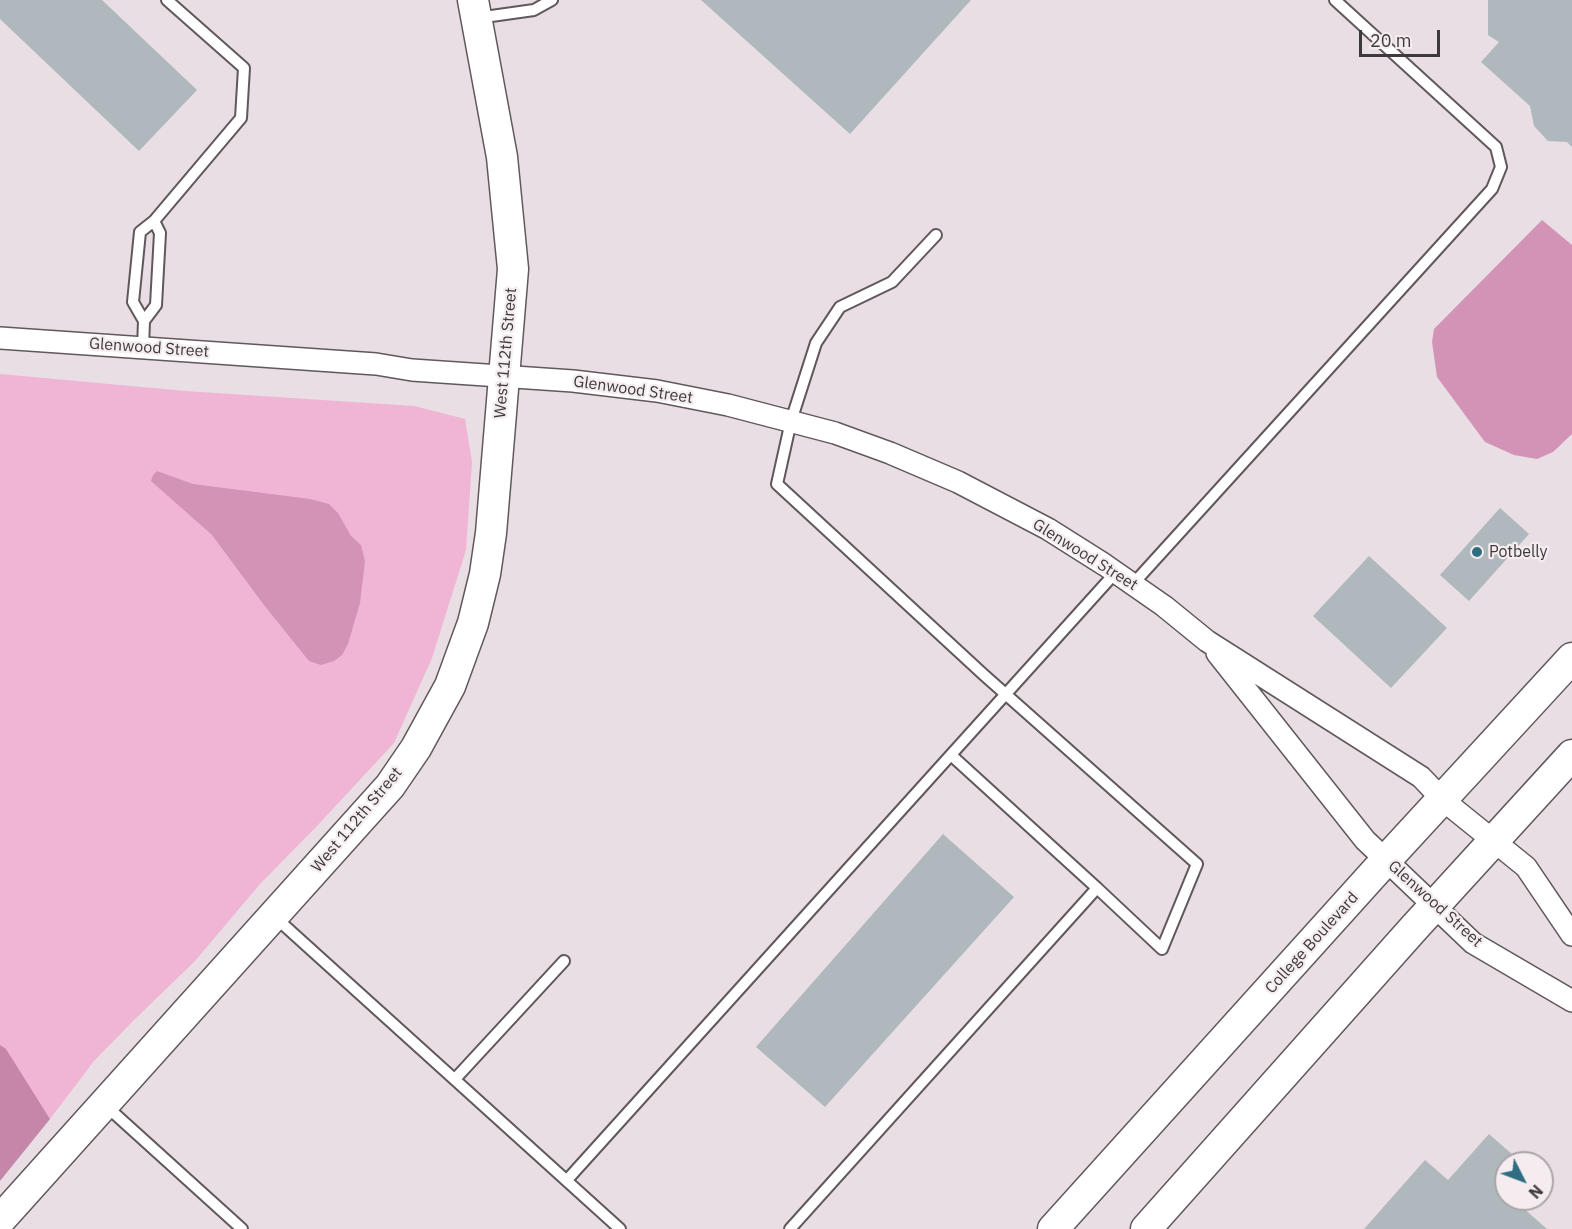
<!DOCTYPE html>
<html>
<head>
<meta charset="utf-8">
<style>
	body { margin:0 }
	#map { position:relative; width:1572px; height:1229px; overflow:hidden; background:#e8dee3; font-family:"IBM Plex Sans",sans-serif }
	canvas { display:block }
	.north { position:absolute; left:1494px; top:1151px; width:60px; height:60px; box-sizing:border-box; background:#f5ecf0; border:2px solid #aba5a8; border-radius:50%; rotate:132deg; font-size:16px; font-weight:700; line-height:24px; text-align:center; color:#3d3a3c }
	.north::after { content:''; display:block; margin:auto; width:21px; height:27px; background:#2e6d82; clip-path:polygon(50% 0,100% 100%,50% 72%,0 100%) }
	.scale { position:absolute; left:1359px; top:30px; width:81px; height:27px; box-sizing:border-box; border:3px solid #3d3a3c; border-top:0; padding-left:8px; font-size:18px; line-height:21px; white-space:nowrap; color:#3d3a3c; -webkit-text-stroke:4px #f5ecf0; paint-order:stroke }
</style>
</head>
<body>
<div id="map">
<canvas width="1572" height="1229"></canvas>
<div class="north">N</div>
<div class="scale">20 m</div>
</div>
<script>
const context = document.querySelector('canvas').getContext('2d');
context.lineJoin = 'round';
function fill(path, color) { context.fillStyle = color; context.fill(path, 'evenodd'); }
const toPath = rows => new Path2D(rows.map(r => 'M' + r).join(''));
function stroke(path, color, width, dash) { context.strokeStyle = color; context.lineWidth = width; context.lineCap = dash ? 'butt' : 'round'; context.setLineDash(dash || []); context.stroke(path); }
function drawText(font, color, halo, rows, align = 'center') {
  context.font = font + ' "IBM Plex Sans",sans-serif'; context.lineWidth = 4.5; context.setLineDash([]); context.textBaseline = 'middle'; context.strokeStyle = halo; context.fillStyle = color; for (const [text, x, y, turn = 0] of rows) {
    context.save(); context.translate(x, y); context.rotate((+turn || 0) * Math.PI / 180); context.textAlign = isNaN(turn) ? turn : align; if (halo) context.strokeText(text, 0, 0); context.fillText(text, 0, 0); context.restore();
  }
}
fill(toPath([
	[0,374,185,391,414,406,465,419,472,462,466,550,432,658,394,743,316,827,260,884,195,961,133,1021,94,1061,50,1119,6,1050,0,1045]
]), '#f0b4d5');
fill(toPath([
	[0,1045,6,1049,50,1119,0,1181]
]), '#c586aa');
fill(toPath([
	[1542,220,1572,245,1572,434,1553,452,1537,459,1514,455,1485,442,1437,377,1432,342,1434,329],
	[157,471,193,484,310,499,329,504,338,513,351,536,361,545,365,561,360,603,348,644,342,655,334,661,321,665,309,661,264,605,212,535,151,481,153,475]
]), '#d393b6');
fill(toPath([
	[0,0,102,0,197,90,139,151,0,19],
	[701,0,971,0,850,134],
	[1488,0,1572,0,1572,147,1567,142,1548,141,1534,126,1530,106,1481,62,1499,42,1488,35],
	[1500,508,1529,534,1469,601,1440,575],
	[1369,556,1447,628,1391,688,1313,616],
	[943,834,1014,897,825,1107,756,1047],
	[1489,1134,1522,1163,1506,1163,1506,1199,1513,1199,1547,1229,1364,1229,1425,1160,1448,1180]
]), '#afb8bc');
const lane = toPath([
	[477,18,534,10,552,0],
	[144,321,133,302,140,232,154,221],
	[143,348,144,321,156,305,160,233,154,221,241,118,244,68,167,0],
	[1133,584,1492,189,1501,167,1496,147,1335,0],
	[951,755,1097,888],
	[276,918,620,1229],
	[455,1079,564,961],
	[105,1105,242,1229],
	[567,1180,1116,572],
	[790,1229,1097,888,1162,949,1197,864,984,675,777,484,791,421,816,343,840,307,892,282,936,235]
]);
const street = toPath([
	[0,338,376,364,412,370,573,381,657,391,728,405,835,433,890,453,958,482,1048,529,1105,565,1164,606,1207,641,1421,777,1443,800,1526,867,1572,935],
	[1217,653,1365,840,1473,943,1572,1001]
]);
const secondary = toPath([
	[0,1220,390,786,416,748,450,686,473,623,485,574,491,533,513,269,502,157,473,0],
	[1053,1229,1386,860,1572,658],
	[1146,1229,1414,928,1572,755]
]);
stroke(lane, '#60585c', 14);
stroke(street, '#60585c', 24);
stroke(secondary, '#60585c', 33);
stroke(lane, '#fff', 10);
stroke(street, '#fff', 21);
stroke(secondary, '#fff', 30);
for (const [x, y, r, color] of [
	[1477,552,6,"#2e6d82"]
]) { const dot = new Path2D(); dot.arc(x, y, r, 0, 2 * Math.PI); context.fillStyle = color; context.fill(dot); stroke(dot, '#f5ecf0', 2); }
drawText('16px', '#3d3a3c', '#f5ecf0', [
	["Glenwood Street",149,348,4],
	["West 112th Street",506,353,-85],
	["Glenwood Street",633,390,8],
	["Glenwood Street",1085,555,32],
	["West 112th Street",357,820,-50],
	["Glenwood Street",1435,904,42],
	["College Boulevard",1312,943,-48]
]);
drawText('16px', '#3d3a3c', '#f5ecf0', [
	["Potbelly",1489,552]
], 'left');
</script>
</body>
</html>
